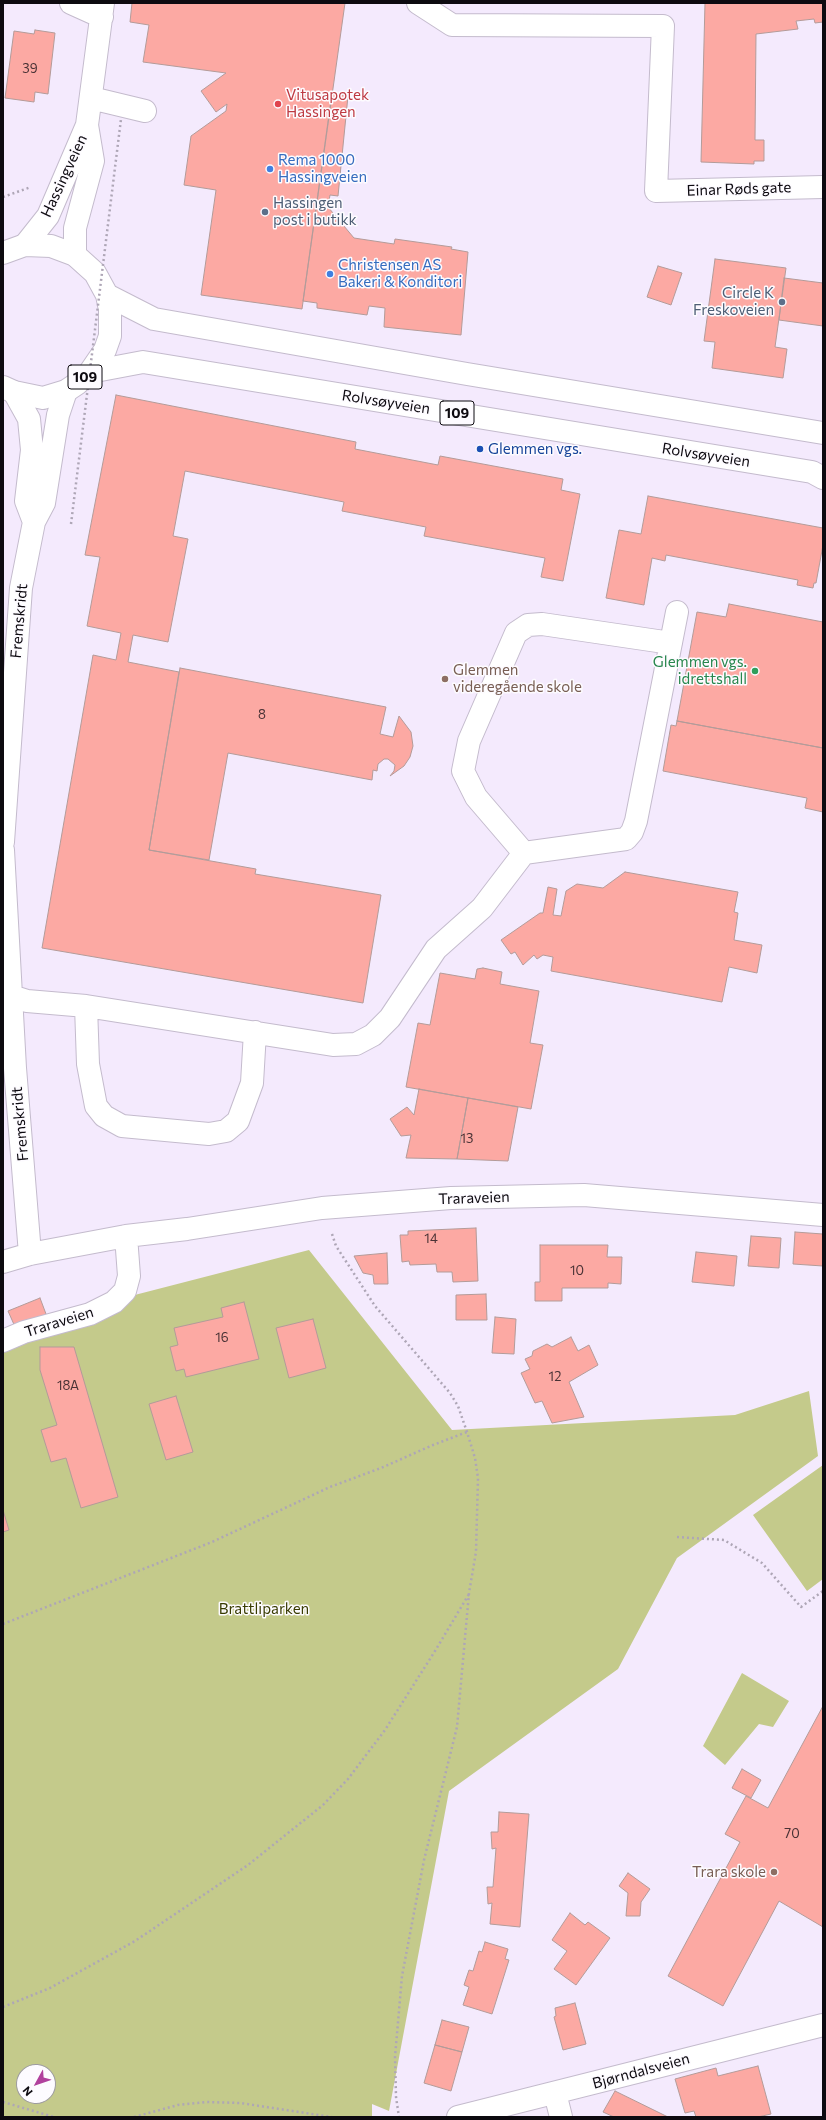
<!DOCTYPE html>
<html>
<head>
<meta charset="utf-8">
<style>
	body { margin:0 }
	#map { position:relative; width:826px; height:2120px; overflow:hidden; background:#f4eafd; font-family:Commissioner,sans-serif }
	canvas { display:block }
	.frame { position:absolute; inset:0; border:4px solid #0d0a10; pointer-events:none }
	.north { position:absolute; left:16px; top:2064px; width:40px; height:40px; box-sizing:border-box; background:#fdfbff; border:1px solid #9d9b9f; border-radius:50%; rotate:230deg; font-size:11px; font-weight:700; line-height:16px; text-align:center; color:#0d0a10 }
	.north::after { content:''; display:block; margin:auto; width:14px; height:18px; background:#b1419d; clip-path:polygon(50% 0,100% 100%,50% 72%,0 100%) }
</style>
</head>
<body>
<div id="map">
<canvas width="826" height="2120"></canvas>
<div class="frame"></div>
<div class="north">N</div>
</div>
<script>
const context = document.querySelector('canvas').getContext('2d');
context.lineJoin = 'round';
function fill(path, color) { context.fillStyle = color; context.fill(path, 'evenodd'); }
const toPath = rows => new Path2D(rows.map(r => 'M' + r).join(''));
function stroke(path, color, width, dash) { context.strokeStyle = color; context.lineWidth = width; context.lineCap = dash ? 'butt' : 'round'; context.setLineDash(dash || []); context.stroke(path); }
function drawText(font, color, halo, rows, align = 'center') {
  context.font = font + ' Commissioner,sans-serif'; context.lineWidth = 3; context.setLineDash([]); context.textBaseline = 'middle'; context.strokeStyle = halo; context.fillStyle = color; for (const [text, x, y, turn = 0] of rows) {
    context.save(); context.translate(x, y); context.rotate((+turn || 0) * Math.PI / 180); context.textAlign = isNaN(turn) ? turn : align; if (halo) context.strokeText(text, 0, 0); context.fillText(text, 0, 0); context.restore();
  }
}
fill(toPath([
	[309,1250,452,1430,735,1415,809,1391,818,1456,677,1558,618,1669,449,1791,389,2111,372,2104,372,2117,3,2117,3,1329],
	[24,2072,48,2072,48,2096,24,2096],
	[823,1465,823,1579,807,1591,753,1515],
	[742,1673,789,1701,773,1727,759,1724,725,1765,703,1746]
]), '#c4ca8b');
const building = toPath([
	[132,3,345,3,302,309,201,295,216,190,184,185,191,136,226,111,227,104,216,112,201,91,226,73,143,62,149,25,130,22,132,3],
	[705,3,823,3,823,22,815,23,814,19,796,21,798,29,756,34,755,140,764,140,764,161,754,161,754,164,701,162,705,3],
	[35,30,55,33,48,94,35,92,34,102,5,98,14,31,34,34,35,30],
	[332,93,348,96,338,196,330,195,328,207,354,238,394,244,395,239,452,247,451,249,468,252,461,335,384,327,385,308,369,306,367,315,317,308,317,303,303,301,332,93],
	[715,259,786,268,775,347,787,349,783,378,712,368,715,342,704,341,715,259],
	[658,266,682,273,671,305,647,297,658,266],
	[784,278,823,283,823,326,779,320,784,278],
	[116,395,356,442,355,449,438,465,440,456,563,479,561,490,580,494,563,581,541,577,545,558,424,536,426,527,342,511,344,502,185,471,173,536,188,539,168,642,133,635,128,662,179,672,149,850,256,869,255,874,381,895,363,1003,42,948,93,655,116,660,121,633,87,626,100,557,85,555,116,395],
	[648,496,823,528,823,545,816,583,814,583,813,588,797,585,798,580,666,555,665,561,652,558,644,605,606,598,619,530,641,534,648,496],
	[729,604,823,622,823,748,677,721,697,612,726,617,729,604],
	[180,668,386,707,380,734,393,737,399,716,411,732,413,746,410,757,404,766,390,776,394,771,395,765,388,759,384,759,378,764,377,771,373,770,372,780,228,753,209,860,149,850,180,668],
	[677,721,823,748,823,812,805,808,807,798,663,771,671,725,676,726,677,721],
	[625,872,738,892,734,912,738,913,734,940,762,945,757,973,729,967,722,1002,551,971,553,957,543,955,537,959,534,955,523,965,515,952,511,954,501,940,540,913,543,913,548,887,557,889,553,915,561,916,566,891,577,884,603,888,625,872],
	[483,968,502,972,500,984,539,991,530,1043,543,1045,531,1109,406,1087,418,1023,430,1025,440,973,475,979,477,969,483,968],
	[419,1089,468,1098,457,1159,406,1158,411,1135,401,1136,390,1119,407,1107,414,1115,419,1089],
	[468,1098,518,1107,508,1161,457,1159,468,1098],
	[476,1228,478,1281,453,1282,452,1272,437,1272,436,1264,410,1265,409,1261,402,1262,400,1235,408,1235,408,1231,476,1228],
	[795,1232,823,1234,823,1266,793,1264,795,1232],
	[751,1236,781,1238,779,1268,748,1266,751,1236],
	[540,1245,608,1245,607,1257,622,1257,621,1284,608,1283,608,1288,562,1288,562,1301,535,1301,535,1282,540,1282,540,1245],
	[696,1252,737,1256,734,1286,692,1282,696,1252],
	[387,1253,388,1284,374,1284,373,1275,363,1273,354,1256,387,1253],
	[486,1294,487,1320,456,1320,456,1295,486,1294],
	[40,1298,46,1314,42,1318,16,1329,8,1311,40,1298],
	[244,1302,259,1359,186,1377,184,1369,176,1371,170,1347,178,1345,174,1328,223,1317,221,1308,244,1302],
	[495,1317,516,1319,514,1354,492,1353,495,1317],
	[313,1319,326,1368,289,1378,276,1328,313,1319],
	[571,1337,578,1351,589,1345,598,1365,569,1382,584,1417,552,1423,542,1401,535,1403,521,1373,530,1369,525,1359,532,1356,533,1351,547,1344,552,1347,571,1337],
	[40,1347,74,1347,118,1497,81,1508,66,1458,51,1462,41,1430,57,1425,40,1370,40,1347],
	[176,1396,193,1452,166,1460,149,1404,176,1396],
	[3,1510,9,1530,3,1532,3,1510],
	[823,1706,823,1927,779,1901,723,2006,668,1976,740,1842,725,1834,746,1796,768,1808,823,1706],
	[742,1769,761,1780,751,1798,732,1788,742,1769],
	[499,1812,529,1814,520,1927,490,1924,492,1903,488,1904,487,1887,493,1887,496,1848,492,1849,491,1832,498,1832,499,1812],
	[628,1873,650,1889,641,1902,640,1916,626,1916,628,1893,619,1886,628,1873],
	[570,1913,585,1925,588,1922,610,1938,576,1985,554,1969,567,1951,552,1940,570,1913],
	[485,1942,508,1949,505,1959,509,1960,492,2014,463,2005,469,1987,464,1985,469,1970,473,1971,479,1951,482,1952,485,1942],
	[575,2003,586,2044,563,2050,554,2017,556,2016,555,2008,575,2003],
	[442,2020,469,2027,462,2052,435,2045,442,2020],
	[435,2045,462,2052,451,2091,424,2083,435,2045],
	[758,2066,771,2114,758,2117,696,2117,694,2111,685,2113,675,2079,716,2068,718,2076,758,2066],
	[615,2091,668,2117,614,2117,603,2112,615,2091]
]);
fill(building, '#fca9a3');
stroke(building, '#b39b99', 1);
const minor = toPath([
	[71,3,102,17],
	[418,3,452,25,663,26,656,191,823,187],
	[91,98,145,111],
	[25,245,48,216,87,125],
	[75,255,75,228,93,161,87,125,103,3],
	[14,392,29,419,32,450,26,501,34,522],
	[3,842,21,588,34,522,44,503,58,415,66,391],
	[3,850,15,1068,30,1254],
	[524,853,476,797,463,771,469,741,516,633,528,625,542,624,671,643],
	[11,996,27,1001,86,1006,333,1045,356,1044,373,1035,390,1018,436,949,482,908,524,853,626,839,632,832,636,821,677,612],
	[86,1006,88,1064,96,1106,104,1116,122,1126,209,1134,226,1131,238,1121,252,1083,255,1032],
	[3,1262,30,1254,126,1236,187,1229,322,1208,451,1198,584,1195,823,1215],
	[3,1341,24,1332,90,1314,114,1302,125,1291,129,1276,126,1236],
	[555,2093,561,2117],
	[458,2117,823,2025]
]);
const major = toPath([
	[3,253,25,245,51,246,75,255,95,273,107,295,110,310,110,336,105,350,90,372,78,383,66,391,43,398,14,392,3,387],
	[107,295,154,319,467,374,823,433],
	[90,372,143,362,812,472,823,478]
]);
stroke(minor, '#c4bbcd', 24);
stroke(major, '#c4bbcd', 24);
stroke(toPath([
	[3,197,31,187],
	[332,1234,336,1246,375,1306,450,1393,458,1406,467,1432,475,1458,478,1478,476,1552,469,1593,457,1727,424,1860,402,1976,395,2057,396,2097,399,2117],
	[677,1537,724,1540,762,1563,801,1607,823,1591],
	[3,1624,212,1542,330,1487,381,1468,433,1445,467,1432],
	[3,2007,50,1988,135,1941,248,1865,323,1805,348,1779,385,1730,435,1651,469,1594],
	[3,2102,54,2117],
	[134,2117,178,2105,206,2102,240,2103,332,2117]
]), '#aea6b6', 2.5, [2, 3]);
stroke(minor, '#fff', 22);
stroke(major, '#fff', 22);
stroke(toPath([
	[71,524,121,119]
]), '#aea6b6', 2.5, [2, 3]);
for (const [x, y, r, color] of [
	[278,104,4,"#e0444e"],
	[270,169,4,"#3f7fe0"],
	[265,212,4,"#5c6f8a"],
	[330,274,4,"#3f7fe0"],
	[782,302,4,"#5c6f8a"],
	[480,449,4,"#1a4fb4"],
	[755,671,4,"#2e9e5b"],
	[445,679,4,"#8d6e63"],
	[774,1872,4,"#8d6e63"]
]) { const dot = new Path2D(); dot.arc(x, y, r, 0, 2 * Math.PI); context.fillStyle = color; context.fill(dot); stroke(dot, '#fdfbff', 1.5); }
drawText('13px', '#493235', null, [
	["39",30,69],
	["8",262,715],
	["13",467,1139],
	["14",431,1239],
	["10",577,1271],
	["16",222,1338],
	["12",555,1377],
	["18A",68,1386],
	["70",792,1834]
]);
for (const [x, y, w] of [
	[85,377,34],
	[457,413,34]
]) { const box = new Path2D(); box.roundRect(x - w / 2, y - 12, w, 24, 3); context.fillStyle = '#fdfbff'; context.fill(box); stroke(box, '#0d0a10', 1); }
drawText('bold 14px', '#0d0a10', null, [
	["109",85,377],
	["109",457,413]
]);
drawText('15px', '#be3a42', '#fdfbff', [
	["Vitusapotek",286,95],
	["Hassingen",286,112]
], 'left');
drawText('15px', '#366cbe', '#fdfbff', [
	["Rema 1000",278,160],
	["Hassingveien",278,177],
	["Christensen AS",338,265],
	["Bakeri & Konditori",338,282]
], 'left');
drawText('15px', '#0d0a10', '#fdfbff', [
	["Hassingveien",64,176,-65],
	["Einar Røds gate",739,189,-2],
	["Rolvsøyveien",386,402,9],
	["Rolvsøyveien",706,455,9],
	["Fremskridt",19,621,-85],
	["Fremskridt",20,1124,-95],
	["Traraveien",474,1198,-2],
	["Traraveien",59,1322,-17],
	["Bjørndalsveien",641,2071,-15]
]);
drawText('15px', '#4e5e75', '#fdfbff', [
	["Hassingen",273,203],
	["post i butikk",273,220],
	["Circle K",774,293,"right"],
	["Freskoveien",774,310,"right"]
], 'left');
drawText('15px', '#164399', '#fdfbff', [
	["Glemmen vgs.",488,449]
], 'left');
drawText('15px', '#27864d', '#fdfbff', [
	["Glemmen vgs.",747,662],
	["idrettshall",747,679]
], 'right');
drawText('15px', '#785e54', '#fdfbff', [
	["Glemmen",453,670],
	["videregående skole",453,687],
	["Trara skole",766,1872,"right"]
], 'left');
drawText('15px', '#383b00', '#fdfbff', [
	["Brattliparken",264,1609]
]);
</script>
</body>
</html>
